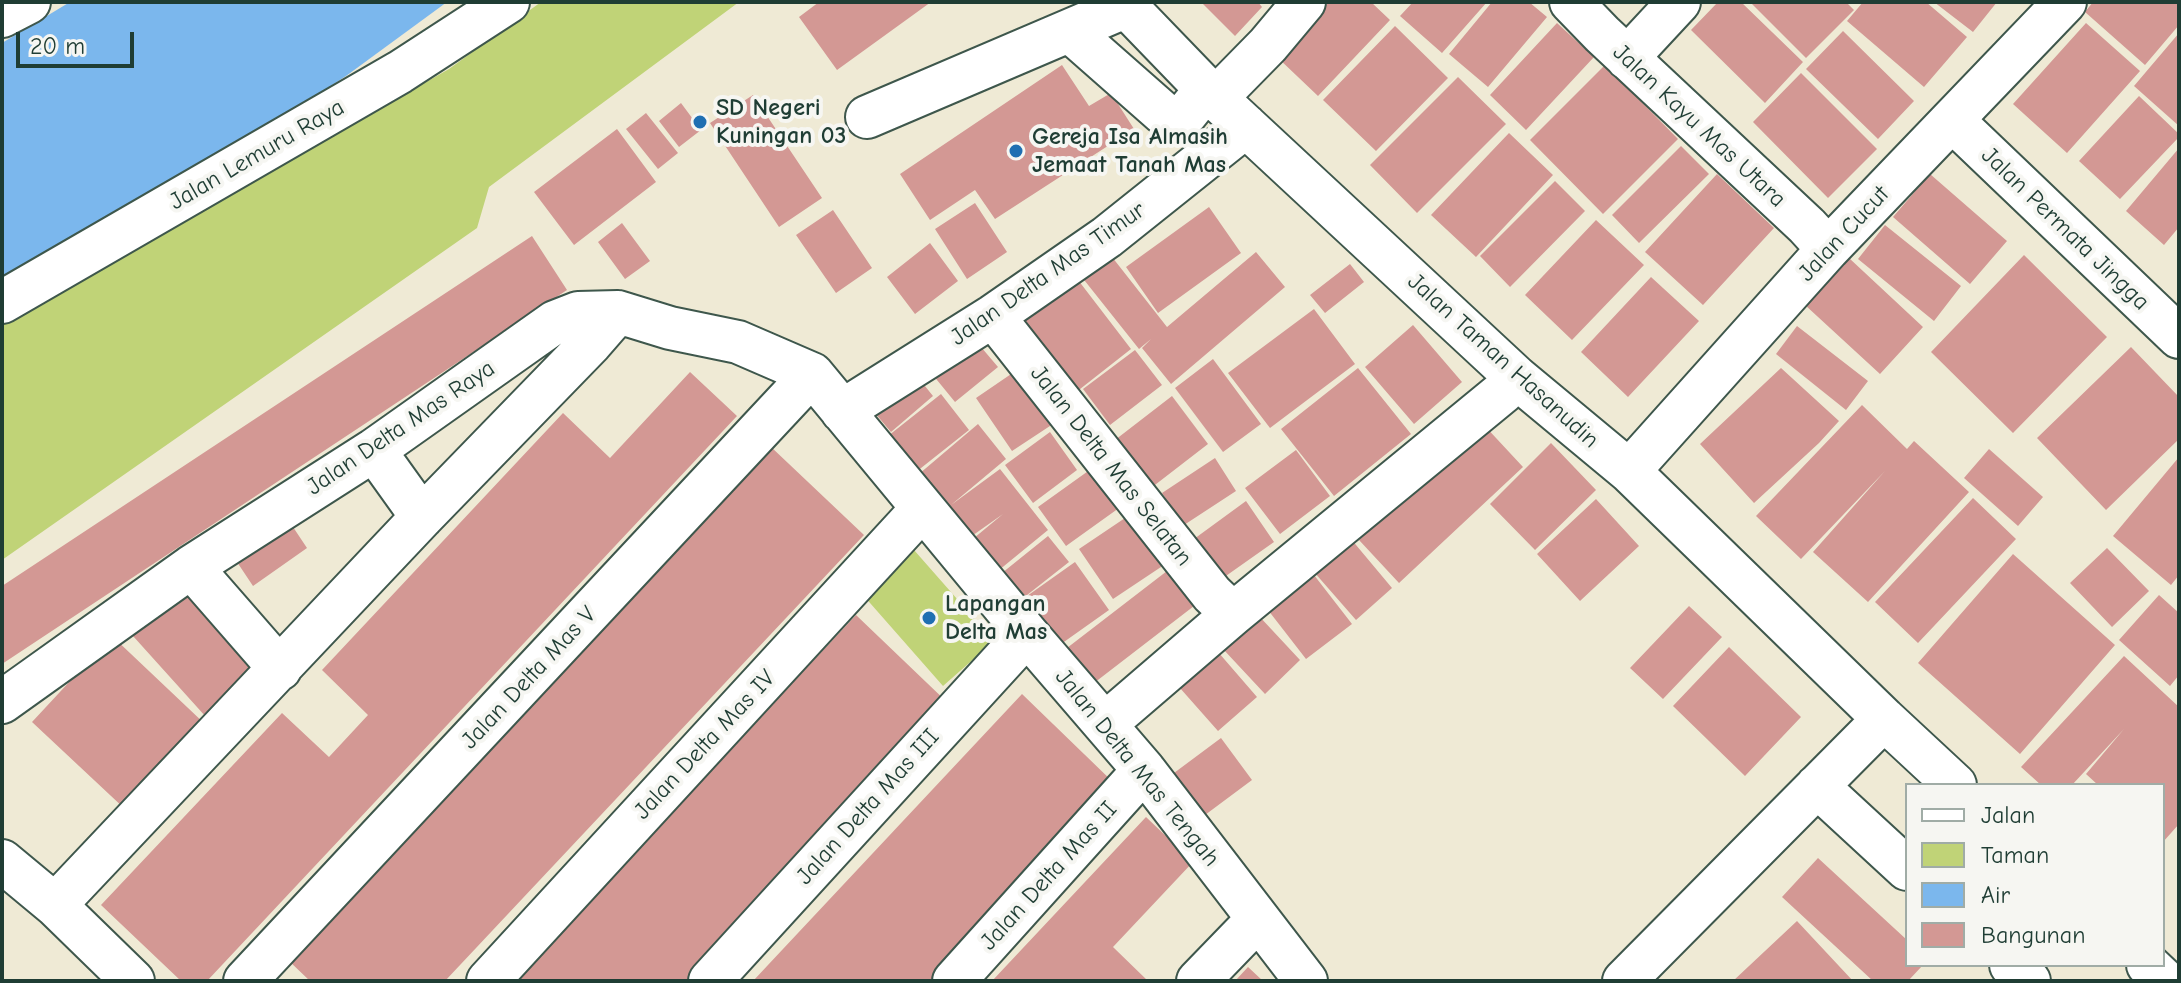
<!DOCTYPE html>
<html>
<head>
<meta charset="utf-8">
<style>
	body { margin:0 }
	#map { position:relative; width:2181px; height:983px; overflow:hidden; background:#efead5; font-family:"Comic Neue",sans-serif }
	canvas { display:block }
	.frame { position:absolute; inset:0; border:4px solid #1f3d34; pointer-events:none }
	.legend { position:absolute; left:1905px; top:783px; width:260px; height:184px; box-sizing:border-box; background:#f6f6f2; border:2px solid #a0aca6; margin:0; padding:10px 14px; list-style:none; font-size:24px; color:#1f3d34 }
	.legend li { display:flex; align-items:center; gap:16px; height:40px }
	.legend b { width:40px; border:2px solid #a0aca6 }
	.scale { position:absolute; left:16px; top:32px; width:118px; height:36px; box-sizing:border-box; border:4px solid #1f3d34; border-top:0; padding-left:10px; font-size:24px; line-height:28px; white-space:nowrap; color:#1f3d34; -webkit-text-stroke:6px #f6f6f2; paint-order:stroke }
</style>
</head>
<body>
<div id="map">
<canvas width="2181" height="983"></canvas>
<div class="frame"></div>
<ul class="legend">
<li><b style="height:10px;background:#fff"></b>Jalan</li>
<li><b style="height:22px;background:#c0d377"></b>Taman</li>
<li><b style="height:22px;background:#7bb7ed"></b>Air</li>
<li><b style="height:22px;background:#d39894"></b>Bangunan</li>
</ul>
<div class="scale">20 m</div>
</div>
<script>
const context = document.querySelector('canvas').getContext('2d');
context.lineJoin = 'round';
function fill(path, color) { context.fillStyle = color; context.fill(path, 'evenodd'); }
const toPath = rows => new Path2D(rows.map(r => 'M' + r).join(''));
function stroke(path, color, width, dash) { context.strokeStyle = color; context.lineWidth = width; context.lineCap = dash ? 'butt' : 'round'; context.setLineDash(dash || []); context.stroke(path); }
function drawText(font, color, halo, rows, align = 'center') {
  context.font = font + ' "Comic Neue",sans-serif'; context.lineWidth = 8; context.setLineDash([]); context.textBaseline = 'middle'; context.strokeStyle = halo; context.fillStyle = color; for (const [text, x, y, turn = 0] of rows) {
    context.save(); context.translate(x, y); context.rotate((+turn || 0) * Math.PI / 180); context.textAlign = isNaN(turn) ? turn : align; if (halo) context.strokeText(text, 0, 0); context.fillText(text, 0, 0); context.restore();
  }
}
fill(toPath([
	[541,2,739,2,489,187,477,228,2,560,2,323,449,69],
	[914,550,994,641,943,686,863,595]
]), '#c0d377');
fill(toPath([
	[70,2,447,2,346,76,93,240,2,285,2,43]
]), '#7bb7ed');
fill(toPath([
	[819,2,931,2,837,70,799,17],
	[1201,2,1258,2,1262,7,1235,36],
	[1329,2,1371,2,1390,20,1318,96,1277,57],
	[1413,2,1487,2,1442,53,1400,16],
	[1492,2,1529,2,1547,17,1488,87,1449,54],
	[1718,2,1741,2,1803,62,1765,103,1691,30],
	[1750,2,1846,2,1854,10,1806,58],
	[1863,2,1926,2,1967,37,1924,87,1847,21],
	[1934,2,1997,2,1973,32],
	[2093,2,2179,2,2179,25,2145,65,2085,12],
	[1557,23,1594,57,1526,130,1490,95],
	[2086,23,2140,71,2067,153,2013,104],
	[1395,26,1448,78,1376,151,1323,100],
	[1843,31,1914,101,1878,139,1806,69],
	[2179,33,2179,126,2134,86],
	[1062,65,1089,106,1111,93,1134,129,995,219,975,190,930,220,900,174],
	[1605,65,1678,139,1603,214,1530,140],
	[1801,73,1877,149,1828,198,1753,122],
	[1458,77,1506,124,1417,213,1370,165],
	[753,95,822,198,779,227,710,123],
	[2139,96,2179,134,2179,137,2120,199,2079,161],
	[681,103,701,130,679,147,659,121],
	[646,113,678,153,658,169,626,129],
	[617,129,656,182,574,245,534,192],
	[1509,133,1553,175,1476,257,1431,215],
	[1681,146,1709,174,1639,243,1612,215],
	[2179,148,2179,227,2164,245,2126,211],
	[1717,174,1774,228,1703,305,1645,252],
	[1930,174,2007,241,1970,284,1893,217],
	[1555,181,1585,211,1510,287,1480,256],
	[975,203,1007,252,967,279,935,229],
	[1209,207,1241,253,1158,313,1126,267],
	[833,210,872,268,836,293,796,235],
	[1596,220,1644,265,1572,340,1525,295],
	[622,223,650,261,625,279,598,242],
	[1885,225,1961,286,1934,321,1858,259],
	[532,236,567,290,2,664,2,586],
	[930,243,958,281,915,314,887,277],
	[1105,248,1167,327,1256,252,1285,287,1171,384,1142,348,1151,339,1139,349,1077,271],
	[2024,255,2107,337,2013,433,1931,352],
	[1849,258,1923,327,1880,374,1805,305],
	[1350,264,1364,282,1325,313,1310,295],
	[1075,276,1131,349,1075,393,1018,320],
	[1651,277,1699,321,1628,397,1581,352],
	[1314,309,1355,364,1270,428,1228,373],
	[1413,325,1462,382,1414,424,1365,367],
	[1797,326,1868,381,1846,410,1776,354],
	[970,334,998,367,955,402,928,369],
	[2131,347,2179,397,2179,439,2106,510,2037,438],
	[1135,350,1162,385,1110,425,1083,389],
	[1213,359,1261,424,1223,452,1175,388],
	[1358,368,1411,434,1334,496,1281,429],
	[1781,368,1839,421,1819,443,1754,503,1700,444],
	[912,370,933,396,891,432,869,406],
	[1017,370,1053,424,1012,451,976,398],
	[690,372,737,416,207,981,181,981,101,905,282,713,329,757,368,715,322,670,563,413,610,458],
	[941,394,969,430,916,472,888,436],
	[1172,396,1208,444,1151,488,1115,440],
	[1862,405,1907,449,1914,441,1969,492,1868,602,1813,552,1885,471,1801,559,1756,516],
	[978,424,1006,459,951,505,1000,469,1048,530,993,575,968,543,1003,514,969,538,919,474],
	[1483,424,1523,467,1399,583,1359,540],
	[1050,432,1077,470,1033,503,1005,465],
	[1551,443,1596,490,1535,550,1490,504],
	[770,446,864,535,445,981,310,981,288,960],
	[1989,449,2043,497,2018,526,1964,478],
	[1296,450,1330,496,1280,534,1245,488],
	[2179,457,2179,575,2171,585,2113,536],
	[1215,458,1236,491,1184,525,1162,493],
	[1091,469,1119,508,1066,546,1038,507],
	[1973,498,2016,539,1918,643,1875,602],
	[1596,499,1639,546,1580,601,1537,554],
	[1246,501,1274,542,1223,578,1194,539],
	[1131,514,1164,565,1113,599,1079,549],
	[291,524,307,548,253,586,237,562],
	[1048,536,1069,562,1022,599,1002,573],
	[1351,539,1392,588,1356,620,1314,572],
	[2107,548,2149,591,2112,627,2070,583],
	[2013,554,2115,645,2020,754,1918,663],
	[1075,562,1109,610,1054,649,1020,601],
	[1167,571,1194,606,1094,683,1067,648],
	[1314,575,1352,624,1306,659,1268,610],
	[189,585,262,666,206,717,133,636],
	[2159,595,2179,613,2179,675,2170,686,2119,640],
	[1689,606,1722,637,1663,699,1630,668],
	[856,615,950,705,691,981,513,981],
	[1259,616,1300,660,1265,694,1223,649],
	[112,636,206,725,126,810,32,722],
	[1212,645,1257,697,1218,731,1172,679],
	[1729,647,1801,717,1745,776,1673,706],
	[2124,656,2179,707,2179,824,2163,842,2163,785,2098,785,2086,774,2124,729,2072,785,2041,785,2021,767],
	[1022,694,1115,784,930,981,753,981],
	[1221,738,1252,780,1205,815,1174,773],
	[1146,817,1193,862,1113,947,1148,981,992,981],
	[1818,858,1907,940,1907,965,1923,965,1908,981,1873,981,1782,897],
	[1797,921,1853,981,1733,981],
	[1248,967,1263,981,1235,981]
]), '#d39894');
const minor = toPath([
	[1122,2,1206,89,1517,378,1629,471,1884,719,1955,785],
	[1571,2,1602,34,1807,226,1828,249],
	[2,16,29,2],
	[1071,32,1163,113,1173,117,1186,114,1206,89],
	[1627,58,1679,2],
	[1216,98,1268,45,1304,2],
	[867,117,1127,6],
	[1952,120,2179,337],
	[2,302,400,72,508,2],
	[993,316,1212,594,1233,614],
	[842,411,993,316,1107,237,1246,126],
	[374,450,422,517],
	[1629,471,1828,249,2065,2],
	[280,669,191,567,374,450,555,322,578,313,618,312],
	[2,702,191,567],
	[1105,724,1233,614,1503,392,1517,378],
	[1817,786,1907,869],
	[2,861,55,905,133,981],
	[55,905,422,517,591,343,618,312,670,328,738,342,812,374,1027,634,1144,770,1306,981],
	[2011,965,2029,981],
	[2148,965,2165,981],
	[245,981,812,374],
	[488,981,922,509],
	[710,981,1027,634],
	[954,981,1144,770],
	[1198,981,1258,919],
	[1624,981,1884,719]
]);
stroke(minor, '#3e574c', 46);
stroke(minor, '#fff', 42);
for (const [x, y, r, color] of [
	[700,122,8,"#1f6fb2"],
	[1016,151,8,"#1f6fb2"],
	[929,618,8,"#1f6fb2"]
]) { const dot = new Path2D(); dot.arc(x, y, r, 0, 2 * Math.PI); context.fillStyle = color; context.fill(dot); stroke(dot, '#f6f6f2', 3); }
drawText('bold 24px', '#1f3d34', '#f6f6f2', [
	["SD Negeri",716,108],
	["Kuningan 03",716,136],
	["Gereja Isa Almasih",1032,137],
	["Jemaat Tanah Mas",1032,165],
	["Lapangan",945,604],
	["Delta Mas",945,632]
], 'left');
drawText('24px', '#1f3d34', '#f6f6f2', [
	["Jalan Kayu Mas Utara",1699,126,43],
	["Jalan Lemuru Raya",257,155,-30],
	["Jalan Permata Jingga",2065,229,44],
	["Jalan Cucut",1844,234,-47],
	["Jalan Delta Mas Timur",1048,274,-35],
	["Jalan Taman Hasanudin",1503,361,42],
	["Jalan Delta Mas Raya",401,428,-34],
	["Jalan Delta Mas Selatan",1111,466,52],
	["Jalan Delta Mas V",529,678,-47],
	["Jalan Delta Mas IV",705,745,-47],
	["Jalan Delta Mas Tengah",1137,768,51],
	["Jalan Delta Mas III",868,807,-48],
	["Jalan Delta Mas II",1049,876,-48]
]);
</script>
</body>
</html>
